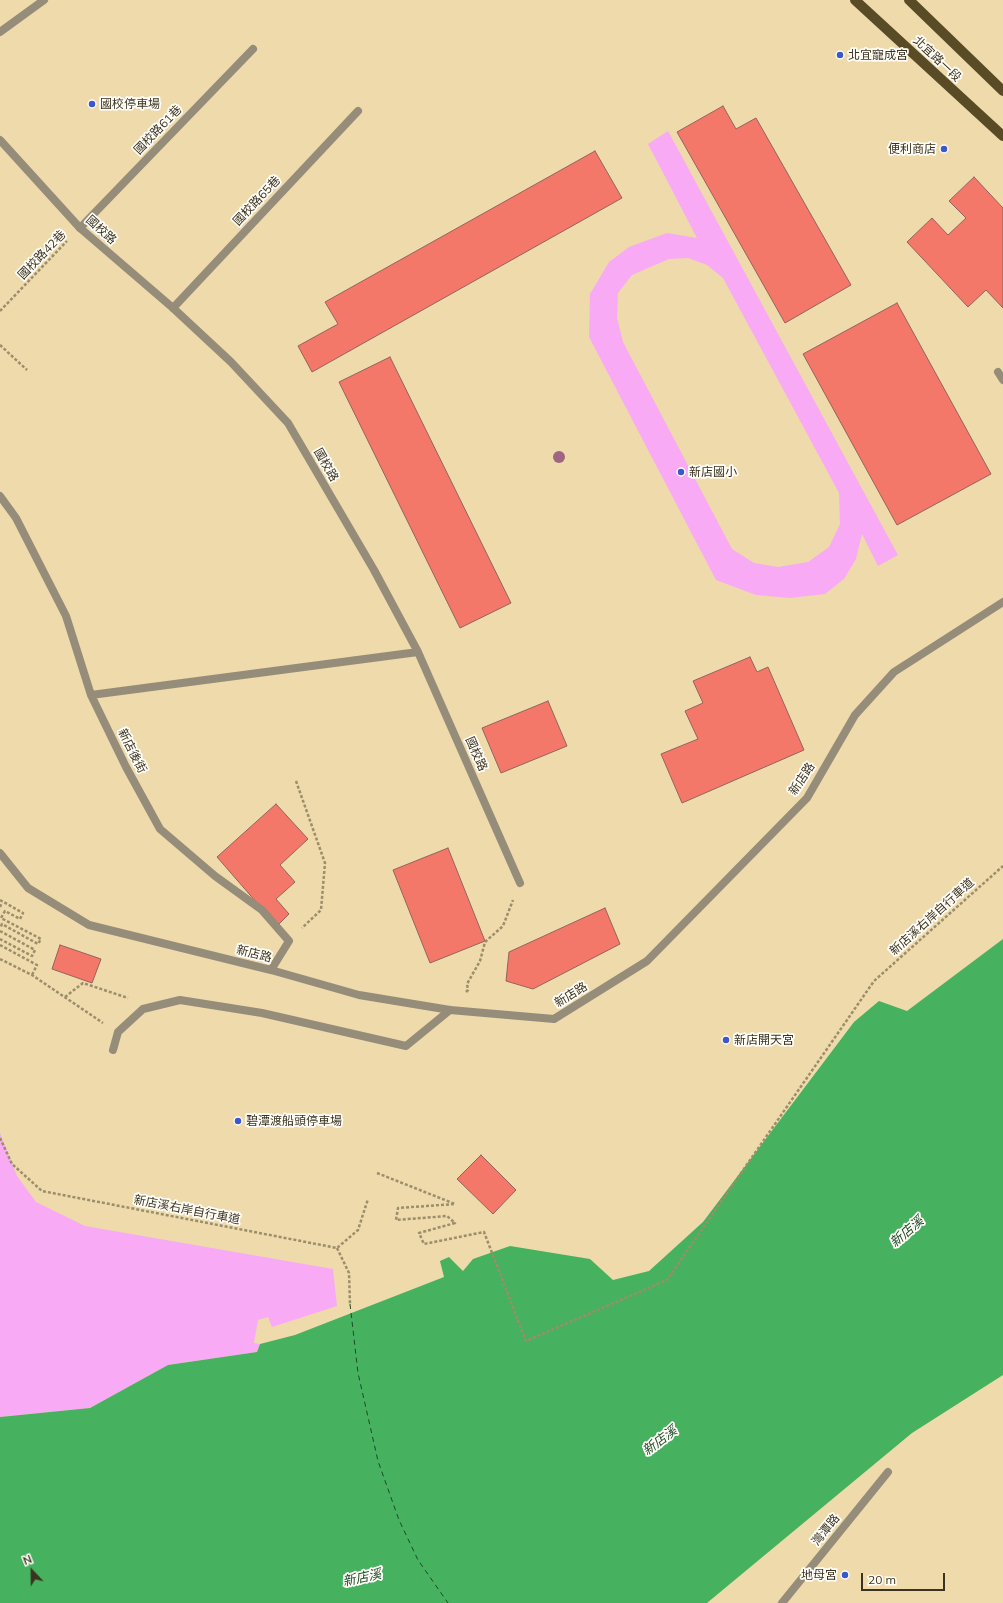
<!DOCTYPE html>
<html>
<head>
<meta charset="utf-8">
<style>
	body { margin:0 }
	#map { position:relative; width:1003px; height:1603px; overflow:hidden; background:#eedaab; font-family:Mulish,sans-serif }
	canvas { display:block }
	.north { position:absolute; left:12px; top:1551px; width:40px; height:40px; -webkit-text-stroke:3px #fffdf8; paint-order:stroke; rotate:338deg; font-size:11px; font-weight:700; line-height:16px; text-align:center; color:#3b3320 }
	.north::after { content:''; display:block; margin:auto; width:14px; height:18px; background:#3b3320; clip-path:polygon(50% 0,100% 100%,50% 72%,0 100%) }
	.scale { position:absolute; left:861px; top:1573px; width:84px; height:18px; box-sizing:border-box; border:2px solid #3b3320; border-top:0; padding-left:5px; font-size:12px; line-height:14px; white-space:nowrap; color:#3b3320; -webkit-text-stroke:3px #fffdf8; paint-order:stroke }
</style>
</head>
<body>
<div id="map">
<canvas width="1003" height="1603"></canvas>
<div class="north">N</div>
<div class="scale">20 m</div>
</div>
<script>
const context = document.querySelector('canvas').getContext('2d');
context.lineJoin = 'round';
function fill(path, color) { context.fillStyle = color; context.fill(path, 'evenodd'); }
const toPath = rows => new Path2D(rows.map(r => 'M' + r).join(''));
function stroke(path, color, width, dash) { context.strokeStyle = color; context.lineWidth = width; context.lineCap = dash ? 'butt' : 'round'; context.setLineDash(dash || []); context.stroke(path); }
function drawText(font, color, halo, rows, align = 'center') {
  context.font = font + ' Mulish,"Noto Sans TC",sans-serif'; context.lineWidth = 3.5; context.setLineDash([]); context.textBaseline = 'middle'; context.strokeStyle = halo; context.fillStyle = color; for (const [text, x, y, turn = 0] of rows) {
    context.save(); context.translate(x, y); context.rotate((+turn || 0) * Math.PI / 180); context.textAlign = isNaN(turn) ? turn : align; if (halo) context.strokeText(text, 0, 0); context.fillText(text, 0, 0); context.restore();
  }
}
fill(toPath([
	[668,131,898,555,878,566,862,534,856,559,844,579,825,594,790,598,756,595,716,580,589,337,590,294,609,262,629,247,667,233,697,238,648,144],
	[688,258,707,265,723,278,839,493,840,524,829,547,808,562,778,567,754,563,732,549,623,342,617,318,618,293,632,275,669,259],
	[0,1133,17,1176,36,1202,85,1226,333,1269,337,1306,272,1327,268,1317,258,1320,254,1343,260,1344,257,1352,168,1365,90,1408,0,1417]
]), '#f9aaf5');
fill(toPath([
	[1003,939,1003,1375,912,1433,707,1603,0,1603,0,1417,90,1408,168,1365,257,1352,260,1344,295,1335,444,1277,440,1261,449,1257,463,1271,473,1259,510,1246,590,1259,613,1280,649,1271,703,1222,854,1022,879,1001,907,1011]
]), '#46b15e');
stroke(toPath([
	[350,1304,358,1373,378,1461,399,1520,418,1560,448,1603]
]), '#1f4927', 1, [5, 4]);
const building = toPath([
	[723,106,736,129,756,118,851,285,785,323,677,132,723,106],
	[595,151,622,198,312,372,298,346,338,324,325,302,595,151],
	[974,177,1003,208,1003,308,986,290,968,307,907,242,932,218,948,235,966,218,949,201,974,177],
	[897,303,991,474,897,525,803,354,897,303],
	[390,357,511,603,460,628,339,382,390,357],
	[750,657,757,672,768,667,804,750,682,803,661,754,698,739,685,711,703,703,693,681,750,657],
	[548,701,567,746,501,773,482,728,548,701],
	[276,804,308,839,280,865,295,882,276,899,289,914,277,926,217,857,276,804],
	[448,848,485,941,430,963,393,870,448,848],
	[605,908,620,944,533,989,506,981,509,952,605,908],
	[60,945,101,959,92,983,52,969,60,945],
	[481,1155,516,1190,493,1214,457,1179,481,1155]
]);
fill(building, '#f4786a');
stroke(building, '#94625c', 1);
stroke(toPath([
	[0,311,67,241],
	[0,345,27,370],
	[296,781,325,863,321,910,302,928],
	[0,900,23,913,20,919,5,911,1,918,41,939,38,944,2,924,0,928],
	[0,907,2,902],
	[0,931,35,950,32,956,0,939],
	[0,945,37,965,32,975],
	[0,959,32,975,103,1023],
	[466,992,468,990,467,984,480,961,485,942,503,926,513,900],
	[65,997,83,983,128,998],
	[0,1138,12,1164,42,1191,337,1248,358,1230,368,1199],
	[377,1173,455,1204,398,1208,396,1220,447,1216,455,1223,419,1233,424,1244,484,1232,526,1341,667,1280,874,981,1003,866],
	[337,1248,349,1273,350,1304]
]), '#9c8d6b', 2.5, [3, 2]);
stroke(toPath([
	[0,32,44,0],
	[80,228,253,49],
	[173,308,358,111],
	[998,372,1003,380],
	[113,1050,118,1032,143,1009,180,1000,262,1013,406,1046,450,1010]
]), '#958d79', 8);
stroke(toPath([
	[0,140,80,228,173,308,231,362,288,423,374,570,418,652,520,883],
	[0,496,16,518,66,616,91,695,126,767,160,829,215,876,262,910,289,941,271,970],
	[91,695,418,652],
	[0,853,28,888,89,925,271,970,359,995,450,1010,554,1019,647,961,807,798,855,715,894,672,1003,602],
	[782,1603,888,1472]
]), '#958d79', 8);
stroke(toPath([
	[855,0,1003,136],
	[909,0,1003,91]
]), '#5a4b27', 10);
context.fillStyle = '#9e6681';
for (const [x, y] of [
	[559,457]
]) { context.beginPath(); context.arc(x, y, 6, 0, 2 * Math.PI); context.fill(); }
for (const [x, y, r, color] of [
	[840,55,4,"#3a58ca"],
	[92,104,4,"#3a58ca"],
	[944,149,4,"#3a58ca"],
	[681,472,4,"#3a58ca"],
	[726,1040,4,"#3a58ca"],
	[238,1121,4,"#3a58ca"],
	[845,1575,4,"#3a58ca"]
]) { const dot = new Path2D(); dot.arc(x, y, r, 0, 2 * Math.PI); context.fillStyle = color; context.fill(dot); stroke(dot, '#fffdf8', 1.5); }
drawText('12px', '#3b3320', '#fffdf8', [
	["北宜寵成宮",848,55],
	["國校停車場",100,104],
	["便利商店",936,149,"right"],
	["新店國小",689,472],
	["新店開天宮",734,1040],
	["碧潭渡船頭停車場",246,1121],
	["地母宮",837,1575,"right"]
], 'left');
drawText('12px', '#3b3320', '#fffdf8', [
	["北宜路一段",937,59,43],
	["國校路61巷",158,130,-46],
	["國校路65巷",257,201,-47],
	["國校路",101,230,42],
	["國校路42巷",42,255,-46],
	["國校路",326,465,60],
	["新店後街",132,751,63],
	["國校路",476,754,66],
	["新店路",802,779,-56],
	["新店溪右岸自行車道",932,917,-42],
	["新店路",254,954,14],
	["新店路",571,995,-32],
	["新店溪右岸自行車道",187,1210,11],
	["灣潭路",826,1530,-51]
]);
drawText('italic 13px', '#1f4927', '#fffdf8', [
	["新店溪",907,1232,-41],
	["新店溪",660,1441,-37],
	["新店溪",362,1578,-12]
]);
</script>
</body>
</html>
